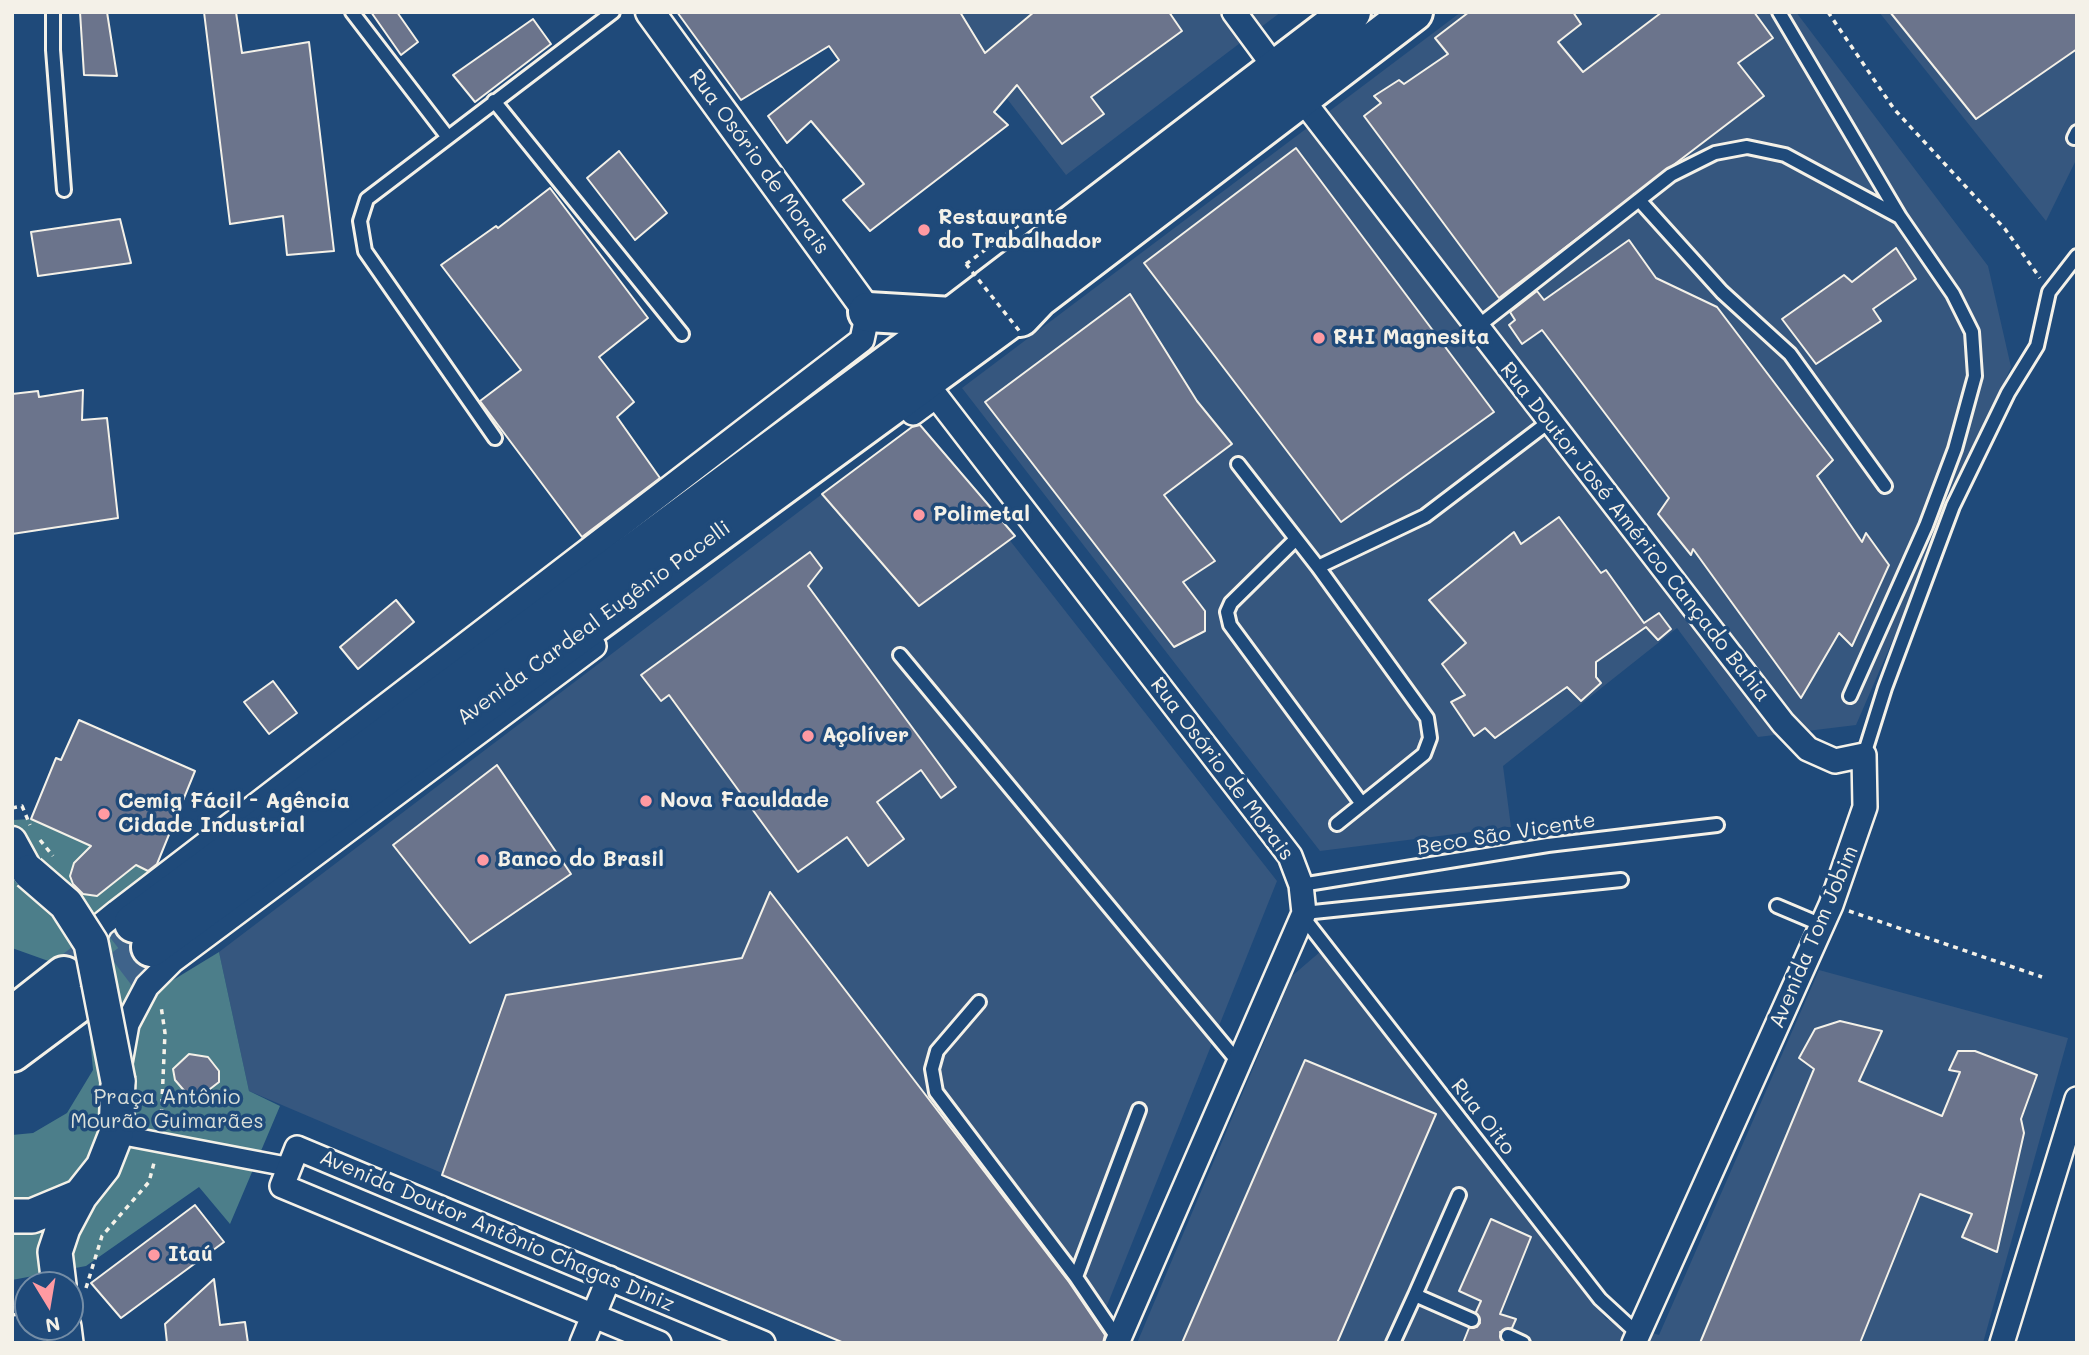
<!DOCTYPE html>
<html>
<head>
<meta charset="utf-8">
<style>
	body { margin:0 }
	#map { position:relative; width:2089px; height:1355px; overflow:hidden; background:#1f4a7a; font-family:Mali,sans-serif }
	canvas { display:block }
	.frame { position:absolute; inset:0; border:14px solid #f4f1e8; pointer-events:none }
	.north { position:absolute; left:14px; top:1271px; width:70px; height:70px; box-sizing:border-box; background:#1f4a7a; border:2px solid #748da6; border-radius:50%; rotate:169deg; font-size:19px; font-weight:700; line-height:28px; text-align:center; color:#f4f1e8 }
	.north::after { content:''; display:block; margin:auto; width:24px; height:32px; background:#ff9aa2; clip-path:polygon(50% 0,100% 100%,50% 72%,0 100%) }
</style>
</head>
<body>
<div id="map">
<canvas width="2089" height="1355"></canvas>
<div class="frame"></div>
<div class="north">N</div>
</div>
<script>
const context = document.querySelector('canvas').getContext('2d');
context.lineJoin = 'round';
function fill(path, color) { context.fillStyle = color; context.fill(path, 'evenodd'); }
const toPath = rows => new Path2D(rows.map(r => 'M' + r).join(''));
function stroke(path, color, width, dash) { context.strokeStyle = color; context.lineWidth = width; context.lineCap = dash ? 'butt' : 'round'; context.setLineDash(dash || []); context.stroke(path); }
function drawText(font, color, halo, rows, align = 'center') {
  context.font = font + ' Mali,sans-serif'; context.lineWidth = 7; context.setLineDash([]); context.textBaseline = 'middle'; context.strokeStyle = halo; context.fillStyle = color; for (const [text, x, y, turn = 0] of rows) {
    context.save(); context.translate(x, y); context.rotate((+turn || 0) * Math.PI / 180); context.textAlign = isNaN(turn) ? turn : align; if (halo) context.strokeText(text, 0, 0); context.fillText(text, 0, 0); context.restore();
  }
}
fill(toPath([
	[940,12,1281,12,1066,175],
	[1461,12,1796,12,1988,266,2011,367,1856,725,1758,737,1677,628,1503,766,1511,827,1320,851,962,388],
	[1879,12,2077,12,2077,158,2046,221],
	[917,422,1277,881,1092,1343,842,1343,249,1091,219,952],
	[1328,945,1606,1319,1659,1335,1819,970,2068,1038,1983,1343,1137,1343,1292,976]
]), '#36577f');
fill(toPath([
	[31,819,153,873,115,923,160,988,219,952,249,1091,280,1106,230,1224,199,1187,86,1266,12,1280,12,1135,33,1133,67,1113,93,1070,88,1016,54,963,12,948,12,820]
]), '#4c7e8a');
const building = toPath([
	[80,12,107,12,117,76,84,75,80,12],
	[204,12,236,12,242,53,309,42,334,251,287,255,283,216,230,224,204,12],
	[371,12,397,12,418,42,401,55,371,12],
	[677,12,960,12,985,53,1034,12,1169,12,1182,31,1091,97,1104,114,1062,144,1017,85,994,112,1008,125,870,231,843,200,864,184,811,121,787,143,768,116,839,60,829,46,741,100,677,12],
	[1469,12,1573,12,1581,24,1558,42,1583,72,1662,12,1754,12,1773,38,1738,63,1764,96,1499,298,1364,116,1381,103,1374,96,1399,80,1404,84,1448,54,1435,38,1469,12],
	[1890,12,2077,12,2077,49,1976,119,1890,12],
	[533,19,551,44,475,102,453,75,533,19],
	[1296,148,1494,412,1341,522,1144,263,1296,148],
	[619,151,667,213,635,240,587,178,619,151],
	[550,188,648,318,599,357,634,402,617,417,660,478,582,537,480,401,521,370,441,265,496,226,498,228,550,188],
	[120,219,131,263,38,276,31,232,120,219],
	[1629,240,1656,278,1717,307,1833,460,1817,476,1862,542,1866,533,1889,565,1852,646,1839,633,1801,698,1693,549,1691,555,1658,514,1669,498,1542,330,1522,344,1509,325,1515,320,1510,312,1537,291,1544,300,1629,240],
	[1896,248,1916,279,1873,309,1881,321,1816,364,1782,319,1844,275,1852,282,1896,248],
	[1130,294,1197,401,1232,444,1164,495,1215,561,1183,582,1205,611,1205,631,1174,647,985,402,1130,294],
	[83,390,82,420,107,418,118,518,12,534,12,394,38,391,39,397,83,390],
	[920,425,1015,536,919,606,822,494,912,427,920,425],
	[1559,517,1601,573,1606,570,1644,623,1659,613,1671,629,1658,640,1646,627,1596,662,1596,677,1601,683,1581,701,1567,687,1495,738,1485,728,1474,736,1451,702,1465,695,1442,664,1466,643,1429,600,1514,532,1521,544,1559,517],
	[810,552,822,568,808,586,956,787,941,798,921,770,877,802,904,839,868,866,847,837,798,872,669,695,661,701,641,675,810,552],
	[396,600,414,622,358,669,340,647,396,600],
	[273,681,297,713,269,734,244,702,273,681],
	[79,720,195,771,157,864,148,871,136,865,97,896,83,894,73,884,70,876,74,863,91,846,31,819,56,758,61,760,79,720],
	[497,765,571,874,470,943,393,845,497,765],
	[770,892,1069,1282,1105,1335,1103,1343,844,1343,442,1175,506,995,742,958,770,892],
	[1840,1021,1882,1031,1859,1081,1942,1116,1960,1072,1949,1070,1958,1051,1975,1051,2037,1075,2021,1119,2024,1133,1997,1252,1962,1237,1972,1214,1920,1194,1860,1343,1700,1343,1814,1069,1799,1058,1815,1029,1840,1021],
	[189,1054,208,1057,219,1071,219,1082,201,1096,187,1094,175,1080,173,1069,189,1054],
	[1305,1060,1436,1114,1337,1343,1182,1343,1305,1060],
	[195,1205,224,1242,121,1318,91,1283,195,1205],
	[1491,1219,1531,1237,1500,1314,1516,1319,1512,1328,1500,1332,1503,1343,1463,1343,1469,1328,1477,1327,1480,1323,1476,1312,1481,1301,1459,1291,1491,1219],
	[214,1279,220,1325,245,1322,248,1343,167,1343,165,1324,214,1279]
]);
fill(building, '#6b748c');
stroke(building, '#f4f1e8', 2);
stroke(toPath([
	[67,975,134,923],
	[75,1005,151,947]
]), '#3f638a', 38, [38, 19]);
const service = toPath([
	[53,12,53,50,64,190],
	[352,12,447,136],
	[1779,12,1900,217],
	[494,101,682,334],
	[2074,138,2077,132],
	[1639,200,1722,292,1790,354,1885,486],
	[1477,327,1671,175,1715,153,1747,147,1785,155,1900,217,1953,294,1972,332,1975,376,1955,449,1926,526,1850,696],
	[495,438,365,251,360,221,367,199,613,12],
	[1238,464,1318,567,1425,516,1550,421],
	[1296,539,1231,603,1227,612,1230,625,1362,804],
	[1318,567,1427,718,1430,738,1424,754,1337,824],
	[900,655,1239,1063],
	[1864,755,1885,688,1953,506,2008,393,2037,346,2049,292,2077,256],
	[1301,885,1548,845,1717,825],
	[1777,906,1822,925],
	[1304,913,1621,880],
	[1303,917,1600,1299,1638,1334],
	[979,1002,937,1051,932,1069,936,1092,1076,1277,1118,1339],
	[1076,1277,1139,1110],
	[1415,1295,1459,1195],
	[1508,1336,1523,1343],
	[1393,1343,1415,1295,1472,1320]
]);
const pedestrian = toPath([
	[116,1134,289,1167]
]);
const minor = toPath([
	[1234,12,1276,69],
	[1301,98,1783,723,1808,749,1835,761,1864,755,1865,807,1831,905,1634,1343],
	[913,413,936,396,1290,856,1301,885,1304,913,1117,1343],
	[91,943,101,925,117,912,862,340,868,312],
	[120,1063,127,1024,147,986,172,961,594,646],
	[582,1343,609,1278],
	[659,1343,282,1186,297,1148,763,1343],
	[2002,1343,2077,1099]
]);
const tertiary = toPath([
	[650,12,868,312],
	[12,841,29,872]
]);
const secondary = toPath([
	[12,1216,32,1216,80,1196],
	[59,1285,55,1252,63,1228,80,1196,103,1167,116,1134,118,1081],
	[64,1327,66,1343]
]);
const motorway = toPath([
	[868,312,952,317],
	[1020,317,1038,298,1413,12],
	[134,923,952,317,1351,12],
	[151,947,1038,298],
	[12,1017,64,976],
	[12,1052,75,1005]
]);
stroke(service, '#f4f1e8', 18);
stroke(pedestrian, '#f4f1e8', 23);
stroke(minor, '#f4f1e8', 28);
stroke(tertiary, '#f4f1e8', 33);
stroke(secondary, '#f4f1e8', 38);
stroke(motorway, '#f4f1e8', 44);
stroke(toPath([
	[1828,12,1894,109,2005,229,2040,278],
	[966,264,1038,211,1040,214],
	[12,808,22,806,30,825],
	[40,840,53,856],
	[1849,911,2042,977],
	[161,1124,165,1033,161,1006],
	[86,1288,102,1236,149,1182,155,1159],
	[12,1315,28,1313]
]), '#f4f1e8', 3.5, [5, 5]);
stroke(service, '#1f4a7a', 12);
stroke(pedestrian, '#1f4a7a', 18);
stroke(minor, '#1f4a7a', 23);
stroke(tertiary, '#1f4a7a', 28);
stroke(secondary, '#1f4a7a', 33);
stroke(motorway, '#1f4a7a', 38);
const secondaryBridge = toPath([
	[29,872,66,904,91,943,118,1081]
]);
stroke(secondaryBridge, '#f4f1e8', 38, []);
stroke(toPath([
	[966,264,1021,333]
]), '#f4f1e8', 3.5, [5, 5]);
stroke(secondaryBridge, '#1f4a7a', 33);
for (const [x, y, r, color] of [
	[924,230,7,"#ff9aa2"],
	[1319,338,7,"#ff9aa2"],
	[919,515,7,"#ff9aa2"],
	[808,736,7,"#ff9aa2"],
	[646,801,7,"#ff9aa2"],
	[104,814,7,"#ff9aa2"],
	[483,860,7,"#ff9aa2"],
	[154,1255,7,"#ff9aa2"]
]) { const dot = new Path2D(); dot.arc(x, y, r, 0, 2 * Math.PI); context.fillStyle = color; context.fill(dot); stroke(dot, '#1f4a7a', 2.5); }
drawText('21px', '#f4f1e8', '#1f4a7a', [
	["Rua Osório de Morais",759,162,54],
	["Rua Doutor José Américo Cançado Bahia",1635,532,52],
	["Avenida Cardeal Eugênio Pacelli",594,623,-36],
	["Rua Osório de Morais",1222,769,53],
	["Beco São Vicente",1506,834,-9],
	["Avenida Tom Jobim",1814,937,-67],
	["Rua Oito",1483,1117,52],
	["Avenida Doutor Antônio Chagas Diniz",497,1231,23]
]);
drawText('bold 21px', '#f4f1e8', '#1f4a7a', [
	["Restaurante",938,218],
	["do Trabalhador",938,242],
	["RHI Magnesita",1333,338],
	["Polimetal",933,515],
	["Açolíver",822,736],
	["Nova Faculdade",660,801],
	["Cemig Fácil - Agência",118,802],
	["Cidade Industrial",118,826],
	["Banco do Brasil",497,860],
	["Itaú",168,1255]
], 'left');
drawText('21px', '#dbe0da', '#1f4a7a', [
	["Praça Antônio",167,1098],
	["Mourão Guimarães",167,1122]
]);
</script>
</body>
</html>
